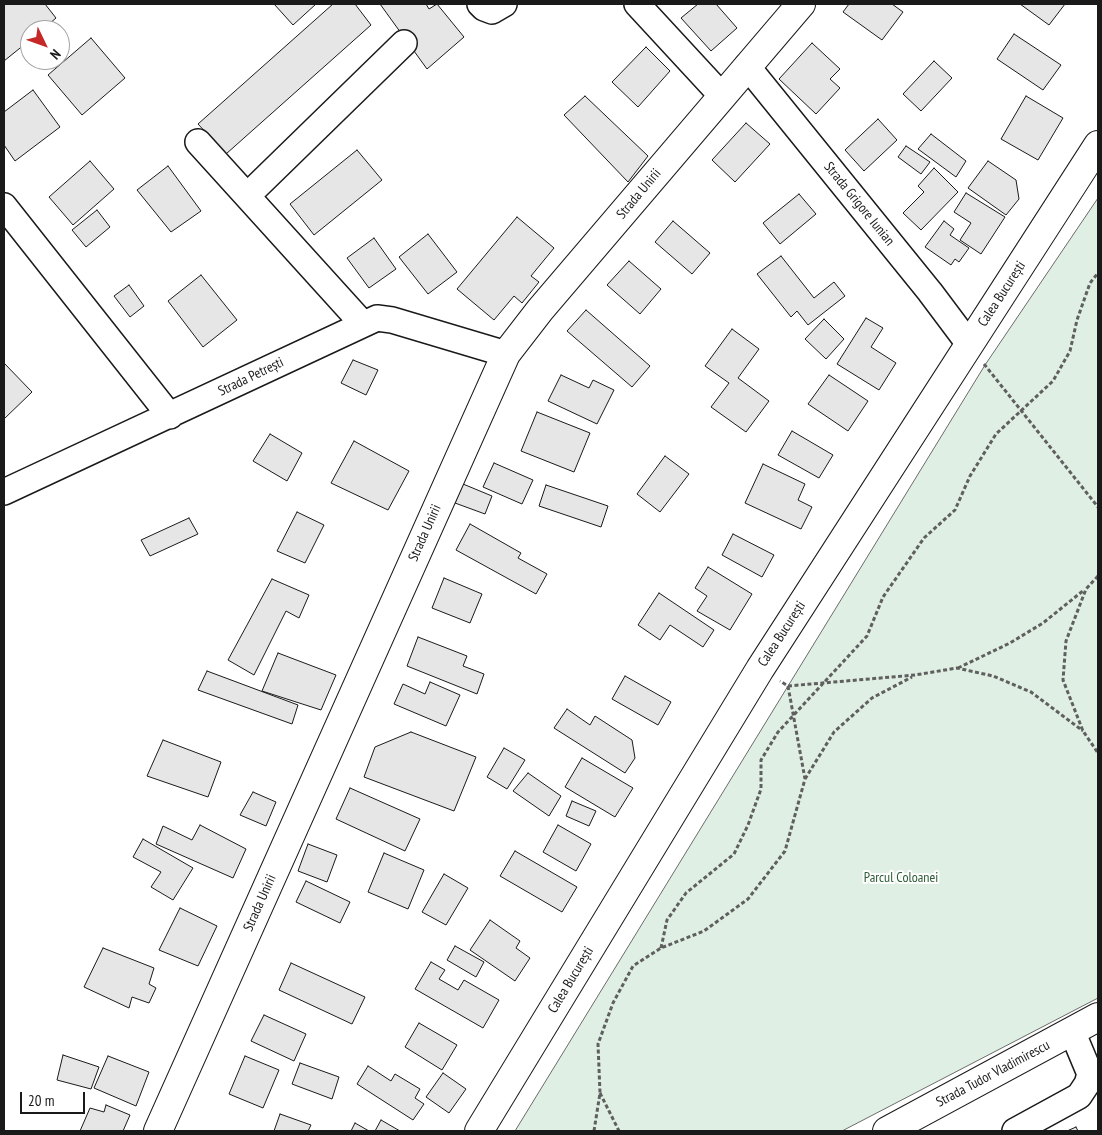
<!DOCTYPE html>
<html>
<head>
<meta charset="utf-8">
<style>
	body { margin:0 }
	#map { position:relative; width:1102px; height:1135px; overflow:hidden; background:#fff; font-family:"PT Sans Narrow",sans-serif }
	canvas { display:block }
	.frame { position:absolute; inset:0; border:5px solid #1a1a1a; pointer-events:none }
	.north { position:absolute; left:20px; top:20px; width:50px; height:50px; box-sizing:border-box; background:#fff; border:1px solid #a3a3a3; border-radius:50%; rotate:132deg; font-size:14px; font-weight:700; line-height:20px; text-align:center; color:#1a1a1a }
	.north::after { content:''; display:block; margin:auto; width:18px; height:22px; background:#c62828; clip-path:polygon(50% 0,100% 100%,50% 72%,0 100%) }
	.scale { position:absolute; left:20px; top:1092px; width:65px; height:22px; box-sizing:border-box; border:2px solid #1a1a1a; border-top:0; padding-left:6px; font-size:15px; line-height:18px; white-space:nowrap; color:#1a1a1a; -webkit-text-stroke:4px #fff; paint-order:stroke }
</style>
</head>
<body>
<div id="map">
<canvas width="1102" height="1135"></canvas>
<div class="frame"></div>
<div class="north">N</div>
<div class="scale">20 m</div>
</div>
<script>
const context = document.querySelector('canvas').getContext('2d');
context.lineJoin = 'round';
function fill(path, color) { context.fillStyle = color; context.fill(path, 'evenodd'); }
const toPath = rows => new Path2D(rows.map(r => 'M' + r).join(''));
function stroke(path, color, width, dash) { context.strokeStyle = color; context.lineWidth = width; context.lineCap = dash ? 'butt' : 'round'; context.setLineDash(dash || []); context.stroke(path); }
function drawText(font, color, halo, rows, align = 'center') {
  context.font = font + ' "PT Sans Narrow",sans-serif'; context.lineWidth = 4; context.setLineDash([]); context.textBaseline = 'middle'; context.strokeStyle = halo; context.fillStyle = color; for (const [text, x, y, turn = 0] of rows) {
    context.save(); context.translate(x, y); context.rotate((+turn || 0) * Math.PI / 180); context.textAlign = isNaN(turn) ? turn : align; if (halo) context.strokeText(text, 0, 0); context.fillText(text, 0, 0); context.restore();
  }
}
const green = toPath([
	[1098,198,1098,998,842,1131,515,1131,985,365,1098,198]
]);
fill(green, '#e0efe3');
stroke(green, '#6a6a6a', 1);
const building = toPath([
	[4,4,45,4,56,18,42,30,30,30,30,40,4,61,4,4],
	[274,4,316,4,293,25,274,4],
	[333,4,355,4,371,25,226,154,198,124,333,4],
	[380,4,426,4,429,9,437,4,464,37,427,69,380,4],
	[698,4,716,4,737,28,711,51,681,18,698,4],
	[849,4,892,4,903,12,882,40,843,12,849,4],
	[1020,4,1065,4,1049,25,1020,4],
	[1014,34,1061,65,1043,90,997,59,1014,34],
	[91,38,125,78,82,115,48,75,91,38],
	[812,43,840,69,830,79,840,88,816,114,779,79,812,43],
	[646,47,670,71,638,107,612,82,646,47],
	[934,61,952,78,921,111,903,94,934,61],
	[33,90,60,127,15,161,4,145,4,112,33,90],
	[585,96,648,156,628,182,564,115,585,96],
	[1026,96,1063,118,1038,160,1001,139,1026,96],
	[878,119,897,140,864,171,845,150,878,119],
	[746,123,770,144,735,182,712,160,746,123],
	[931,134,966,161,956,177,918,149,931,134],
	[906,146,930,162,921,174,898,157,906,146],
	[357,150,382,180,314,235,290,204,357,150],
	[90,161,114,189,73,225,49,197,90,161],
	[988,161,1016,180,1019,199,1006,215,968,188,988,161],
	[168,166,201,211,171,232,137,190,168,166],
	[934,168,958,192,921,230,903,213,924,192,918,186,934,168],
	[966,193,1005,217,981,254,960,240,971,223,954,212,966,193],
	[799,194,816,214,780,244,763,223,799,194],
	[97,210,110,227,86,247,72,230,97,210],
	[517,217,554,248,531,276,539,282,522,303,514,296,494,320,457,289,517,217],
	[673,221,710,253,692,274,655,242,673,221],
	[944,221,954,229,950,235,969,248,959,262,955,259,951,265,925,247,944,221],
	[428,234,457,272,428,294,399,257,428,234],
	[374,238,396,269,369,288,347,258,374,238],
	[781,256,814,298,834,282,845,296,808,325,797,311,791,317,757,274,781,256],
	[629,261,661,289,640,314,607,285,629,261],
	[201,275,237,320,203,347,168,301,201,275],
	[129,285,144,306,130,317,114,296,129,285],
	[586,310,650,366,632,387,567,331,586,310],
	[866,318,883,328,871,347,896,363,879,390,837,364,866,318],
	[824,319,844,339,826,359,805,339,824,319],
	[732,329,759,349,738,378,769,401,746,432,711,407,729,383,705,366,732,329],
	[353,360,378,370,366,395,341,383,353,360],
	[4,363,32,392,4,419,4,363],
	[561,375,589,388,593,380,614,390,597,424,548,401,561,375],
	[829,375,868,401,848,431,808,404,829,375],
	[537,412,590,433,574,472,521,451,537,412],
	[792,431,833,455,819,478,778,455,792,431],
	[270,434,302,453,287,481,253,461,270,434],
	[354,441,409,471,388,510,331,483,354,441],
	[665,456,689,474,660,512,637,494,665,456],
	[494,463,533,480,522,504,483,487,494,463],
	[763,464,805,484,798,500,812,507,801,529,745,503,763,464],
	[463,484,492,496,485,514,455,503,463,484],
	[546,485,608,506,601,527,539,506,546,485],
	[297,512,324,525,305,563,277,551,297,512],
	[189,518,198,534,150,556,141,540,189,518],
	[470,524,521,553,518,558,547,574,536,594,456,550,470,524],
	[733,534,774,555,762,577,722,555,733,534],
	[708,567,752,594,730,630,697,611,707,596,695,588,708,567],
	[444,578,482,594,470,623,432,608,444,578],
	[272,579,309,595,299,618,286,611,254,675,228,660,272,579],
	[659,593,714,630,703,647,670,625,660,640,638,625,659,593],
	[418,637,467,656,463,666,484,674,477,694,407,666,418,637],
	[278,653,336,675,321,710,262,691,278,653],
	[207,671,298,705,292,724,198,690,207,671],
	[625,676,671,702,658,725,612,699,625,676],
	[430,682,460,695,446,726,394,704,403,684,425,694,430,682],
	[567,709,590,725,595,716,632,740,635,758,625,773,554,728,567,709],
	[411,732,476,757,454,811,364,777,375,747,411,732],
	[163,740,221,762,208,797,147,776,163,740],
	[504,748,525,760,507,789,487,777,504,748],
	[582,758,633,788,615,817,565,787,582,758],
	[528,773,561,796,549,816,513,791,528,773],
	[350,788,420,819,405,851,336,819,350,788],
	[253,792,276,802,266,826,240,815,253,792],
	[572,801,596,811,589,826,566,816,572,801],
	[200,825,246,849,233,878,156,844,163,826,192,840,200,825],
	[558,825,591,844,576,871,543,852,558,825],
	[143,839,193,868,173,900,151,887,161,872,133,857,143,839],
	[308,844,337,855,327,882,298,871,308,844],
	[515,851,577,887,562,912,500,876,515,851],
	[384,853,424,870,408,909,368,892,384,853],
	[444,874,468,888,446,925,422,912,444,874],
	[306,881,350,902,340,923,296,902,306,881],
	[180,908,217,926,198,966,159,950,180,908],
	[490,920,520,941,516,948,530,958,515,981,470,950,490,920],
	[455,946,484,962,476,977,447,960,455,946],
	[103,948,154,968,149,984,156,988,149,1003,132,997,129,1008,84,987,103,948],
	[431,962,445,970,439,979,458,990,464,980,499,1000,483,1028,415,989,431,962],
	[291,963,365,997,352,1024,279,990,291,963],
	[264,1015,306,1034,294,1061,251,1041,264,1015],
	[419,1023,457,1045,442,1070,405,1047,419,1023],
	[63,1055,99,1067,91,1089,57,1080,63,1055],
	[108,1056,149,1072,136,1106,94,1088,108,1056],
	[245,1056,279,1070,263,1108,229,1094,245,1056],
	[300,1063,339,1077,332,1099,292,1084,300,1063],
	[368,1066,391,1081,395,1074,420,1089,415,1098,424,1104,413,1120,357,1084,368,1066],
	[443,1073,466,1089,449,1113,426,1097,443,1073],
	[106,1105,130,1115,123,1131,80,1131,90,1108,104,1112,106,1105],
	[280,1114,311,1125,308,1131,274,1131,280,1114],
	[381,1120,400,1131,375,1131,381,1120],
	[355,1123,369,1131,351,1131,355,1123],
	[1076,1127,1078,1131,1067,1131,1076,1127]
]);
fill(building, '#e6e6e6');
stroke(building, '#1a1a1a', 1);
const minor = toPath([
	[480,4,484,8,492,11,504,4],
	[637,4,722,96],
	[747,66,930,292,969,344],
	[198,142,362,323],
	[247,196,404,43],
	[4,206,170,416],
	[4,492,377,318,392,320,506,354],
	[1015,1131,1079,1096,1087,1084,1090,1074,1072,1031]
]);
const major = toPath([
	[158,1131,506,354,540,310,801,4],
	[479,1131,760,669,1098,145],
	[887,1131,1098,1017]
]);
stroke(minor, '#1a1a1a', 28);
stroke(major, '#1a1a1a', 30);
stroke(toPath([
	[984,364,1098,507],
	[1098,576,1086,589,1066,641,1063,680,1083,731,1098,753],
	[958,668,1010,643,1043,623,1084,590],
	[788,686,915,675,957,668,993,676,1031,692,1083,731],
	[805,779,834,732,872,698,912,677],
	[661,948,667,920,686,893,734,854,748,825,761,789,761,760,778,732,867,636,883,597,924,538,955,510,970,476,996,434,1053,381,1070,351,1077,320,1090,283,1098,273],
	[600,1093,619,1131],
	[594,1131,600,1093,598,1044,613,1003,633,966,661,948,704,931,748,899,785,851,805,779,788,686,780,681]
]), '#5f5f5f', 3, [4, 2.5]);
stroke(minor, '#fff', 25);
stroke(major, '#fff', 28);
drawText('14px', '#1a1a1a', '#fff', [
	["Strada Unirii",639,194,-50],
	["Strada Grigore Iunian",859,204,51],
	["Calea București",1002,294,-57],
	["Strada Petrești",251,377,-26],
	["Strada Unirii",425,533,-66],
	["Calea București",782,634,-57],
	["Strada Unirii",260,903,-66],
	["Calea București",571,980,-59],
	["Strada Tudor Vladimirescu",993,1074,-28]
]);
drawText('14px', '#2b5a34', '#fff', [
	["Parcul Coloanei",901,878]
]);
</script>
</body>
</html>
